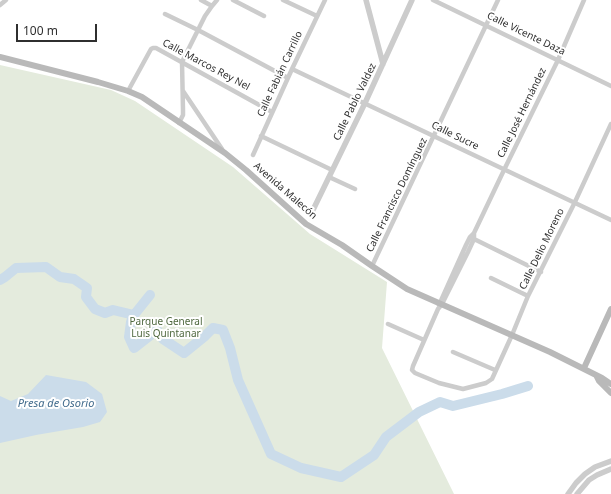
<!DOCTYPE html>
<html>
<head>
<meta charset="utf-8">
<style>
	body { margin:0 }
	#map { position:relative; width:611px; height:494px; overflow:hidden; background:#fff; font-family:"Noto Sans",sans-serif }
	canvas { display:block }
	.scale { position:absolute; left:16px; top:24px; width:81px; height:18px; box-sizing:border-box; border:2px solid #2f2f2f; border-top:0; padding-left:5px; font-size:12px; line-height:14px; white-space:nowrap; color:#2f2f2f; -webkit-text-stroke:3px #fff; paint-order:stroke }
</style>
</head>
<body>
<div id="map">
<canvas width="611" height="494"></canvas>
<div class="scale">100 m</div>
</div>
<script>
const context = document.querySelector('canvas').getContext('2d');
context.lineJoin = 'round';
function fill(path, color) { context.fillStyle = color; context.fill(path, 'evenodd'); }
const toPath = rows => new Path2D(rows.map(r => 'M' + r).join(''));
function stroke(path, color, width, dash) { context.strokeStyle = color; context.lineWidth = width; context.lineCap = dash ? 'butt' : 'round'; context.setLineDash(dash || []); context.stroke(path); }
function drawText(font, color, halo, rows, align = 'center') {
  context.font = font + ' "Noto Sans",sans-serif'; context.lineWidth = 4; context.setLineDash([]); context.textBaseline = 'middle'; context.strokeStyle = halo; context.fillStyle = color; for (const [text, x, y, turn = 0] of rows) {
    context.save(); context.translate(x, y); context.rotate((+turn || 0) * Math.PI / 180); context.textAlign = isNaN(turn) ? turn : align; if (halo) context.strokeText(text, 0, 0); context.fillText(text, 0, 0); context.restore();
  }
}
fill(toPath([
	[0,65,111,90,135,101,233,167,310,234,387,282,382,348,454,494,0,494]
]), '#e4ebdd');
fill(toPath([
	[46,375,86,382,102,394,107,412,100,422,83,427,36,435,0,443,0,396,11,401,28,394]
]), '#cbdcea');
stroke(toPath([
	[0,280,5,277,16,268,46,267,60,277,74,279,87,288,86,297,95,309,105,313,113,310,134,315,150,295],
	[134,315,131,322,129,337,134,348,157,330,163,339,184,353,205,336,213,328,223,330,230,348,238,380,271,454,301,468,341,477,374,455,386,437,419,412,440,402,453,406,502,394,528,386]
]), '#cbdcea', 10);
stroke(toPath([
	[201,0,212,6],
	[233,0,264,16],
	[283,0,317,16],
	[433,0,611,86],
	[584,0,558,60,504,170,474,233,474,239,468,252,442,304,438,309,413,366,412,370,415,373,439,383,463,389,486,383,492,379,512,335,528,296,574,204,611,124],
	[0,5,6,0],
	[165,14,198,30,288,78],
	[292,69,611,220],
	[128,91,151,49,153,48,156,48,272,112],
	[183,91,222,149],
	[179,123,183,115,183,110,182,62,205,16,212,6,217,0],
	[261,136,332,170],
	[253,155,292,69,325,0],
	[329,177,355,189],
	[472,238,541,272],
	[372,266,498,0],
	[491,278,528,296],
	[439,305,466,245,470,237,474,233],
	[388,324,424,340],
	[453,352,495,370]
]), '#ccc', 4.5);
stroke(toPath([
	[366,0,383,64],
	[312,212,365,103,412,0],
	[568,494,576,483,585,474,595,467,611,461],
	[577,494,589,480,597,475,611,469]
]), '#ccc', 5.5);
stroke(toPath([
	[0,57,98,82,128,91,142,97,225,153,246,170,306,224,342,245,372,266,407,289,550,352,602,378,611,384],
	[584,368,611,309],
	[597,377,599,381,611,393]
]), '#b9b9b9', 6);
drawText('10px', '#2f2f2f', '#fff', [
	["Calle Vicente Daza",526,34,26],
	["Calle Marcos Rey Nel",206,65,28],
	["Calle Fabián Carrillo",280,74,-65],
	["Calle Pablo Valdez",355,102,-64],
	["Calle José Hernández",522,113,-64],
	["Calle Sucre",455,136,26],
	["Avenida Malecón",285,191,41],
	["Calle Francisco Domínguez",397,195,-64],
	["Calle Delio Moreno",542,249,-64]
]);
drawText('10px', '#4f683f', '#fff', [
	["Parque General",166,322],
	["Luis Quintanar",166,334]
]);
drawText('italic 11px', '#416b8c', '#fff', [
	["Presa de Osorio",56,404]
]);
</script>
</body>
</html>
